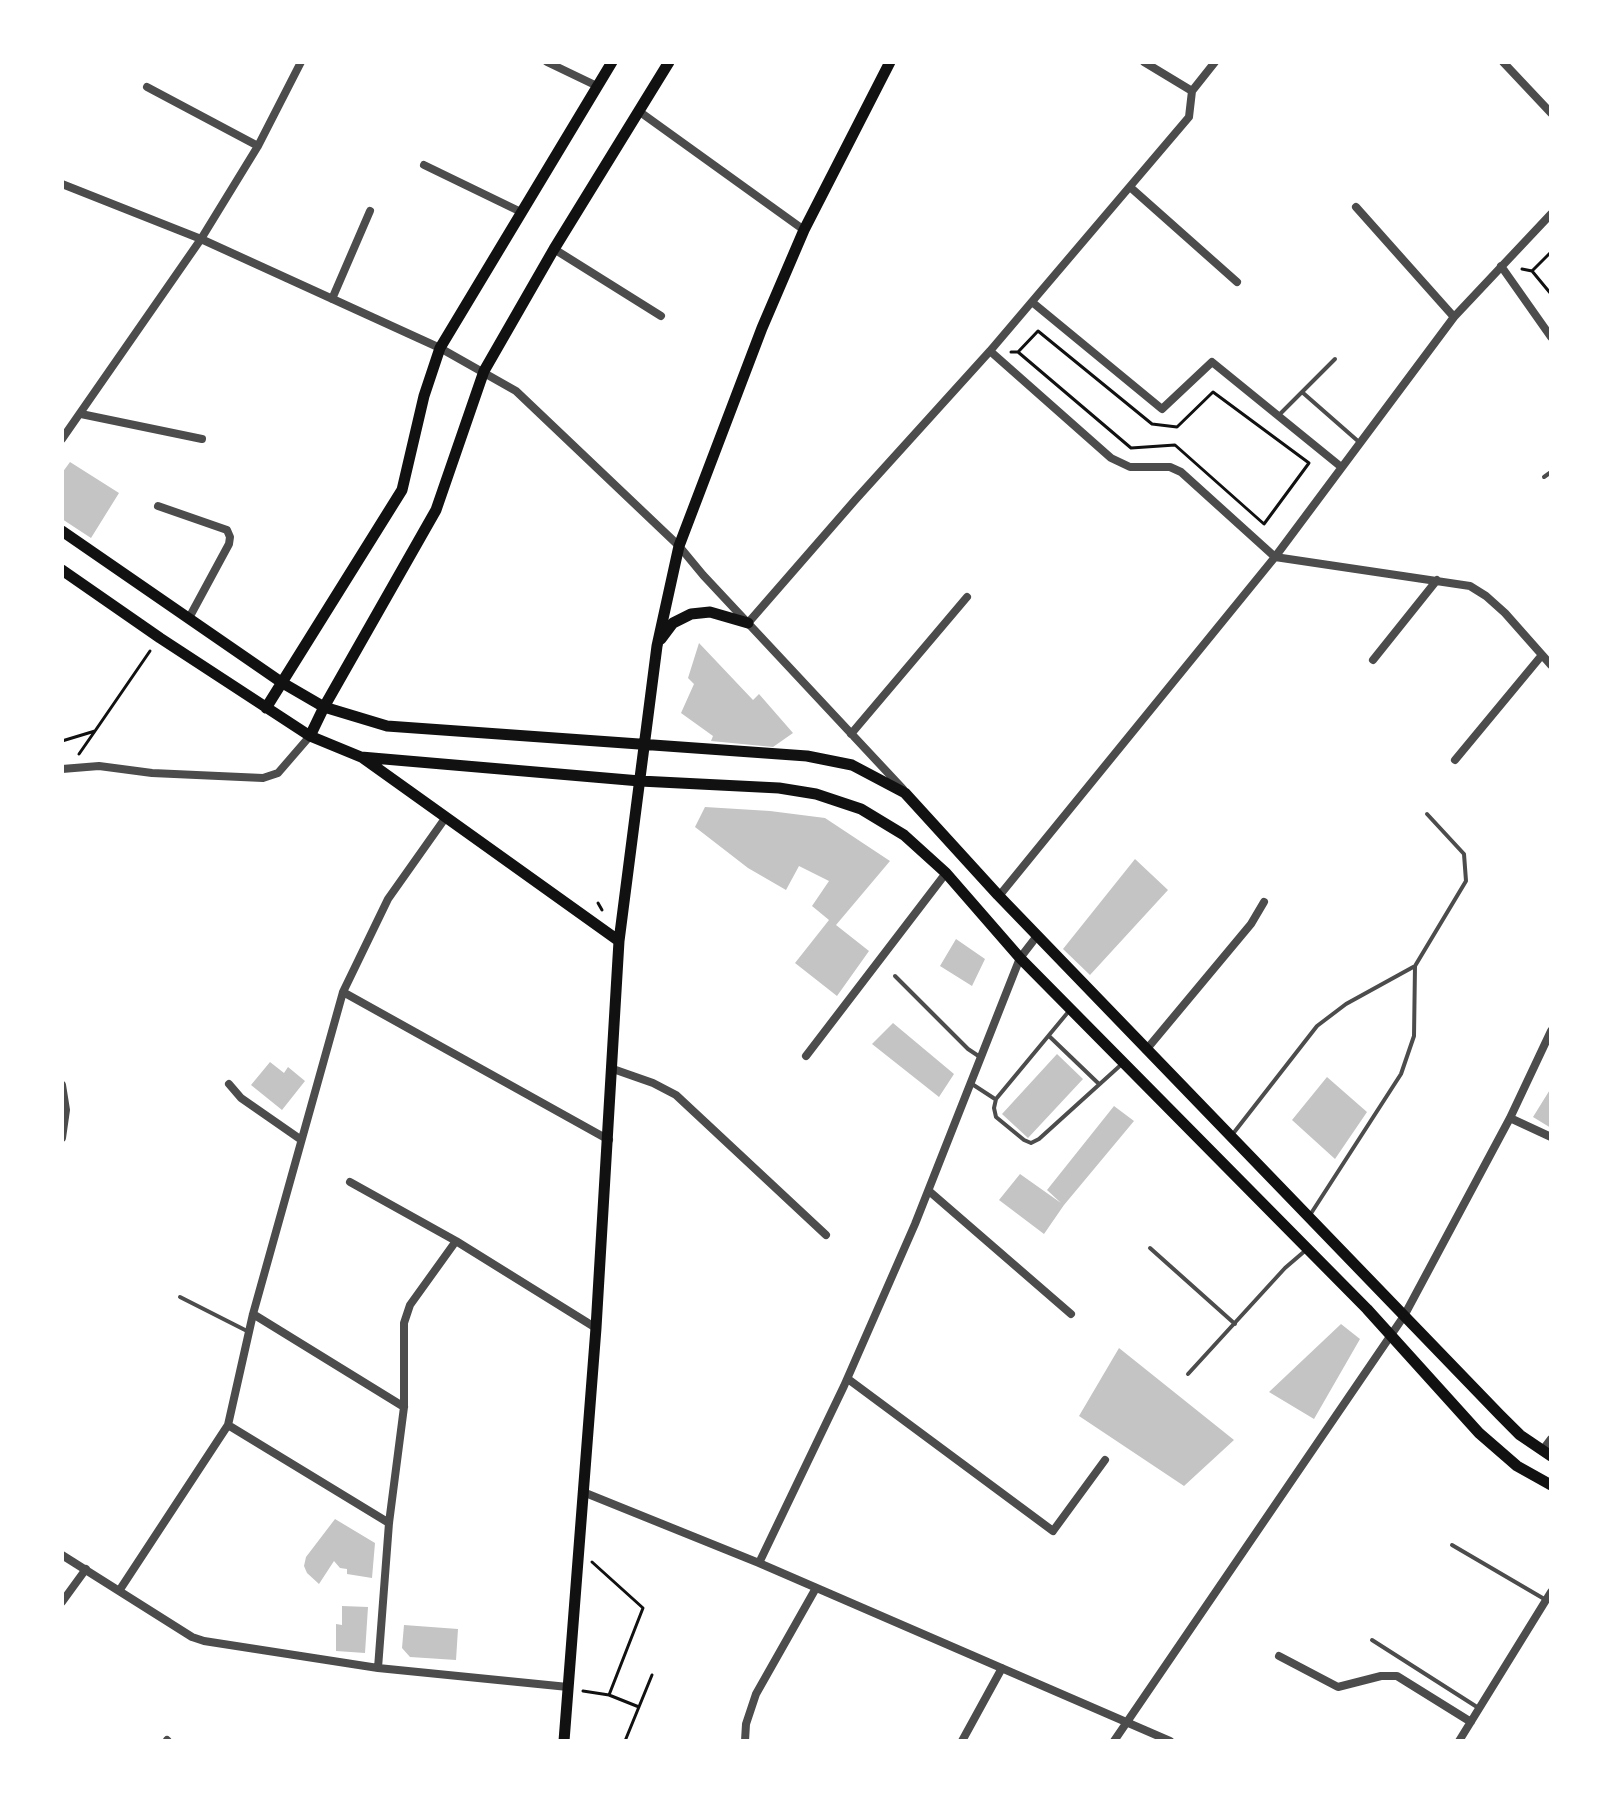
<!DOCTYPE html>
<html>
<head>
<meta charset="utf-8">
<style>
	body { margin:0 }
	#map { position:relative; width:1613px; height:1803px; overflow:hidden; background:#fff; font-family:"PT Serif",serif }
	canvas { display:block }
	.frame { position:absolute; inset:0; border:64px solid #fff; pointer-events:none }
</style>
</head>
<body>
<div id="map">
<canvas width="1613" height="1803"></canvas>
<div class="frame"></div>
</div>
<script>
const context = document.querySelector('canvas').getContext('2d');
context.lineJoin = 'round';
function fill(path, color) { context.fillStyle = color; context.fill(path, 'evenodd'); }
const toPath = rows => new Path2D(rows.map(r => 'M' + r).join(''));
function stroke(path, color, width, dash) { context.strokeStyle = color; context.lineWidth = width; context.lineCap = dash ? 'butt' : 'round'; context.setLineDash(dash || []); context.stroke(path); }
fill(toPath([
	[70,462,119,493,91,538,62,519,62,473],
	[699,643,753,700,759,694,793,733,773,747,711,741,713,736,681,713,694,684,688,678],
	[705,807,770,811,825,818,890,861,836,925,869,951,837,996,795,963,829,920,812,906,829,881,799,866,786,890,748,868,695,827],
	[1135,859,1168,890,1090,975,1063,949],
	[956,939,985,959,972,986,940,966],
	[893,1023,954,1074,939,1097,872,1044],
	[1057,1054,1083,1079,1028,1138,1002,1114],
	[270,1062,284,1073,288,1067,305,1081,282,1110,251,1085],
	[1327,1077,1367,1112,1335,1159,1292,1120],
	[1551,1088,1551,1128,1533,1117],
	[1114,1106,1134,1121,1064,1205,1044,1234,999,1200,1020,1174,1061,1203,1047,1190],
	[1341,1324,1360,1339,1314,1419,1269,1392],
	[1119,1348,1234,1440,1184,1486,1079,1416],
	[335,1519,375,1543,372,1578,347,1574,347,1569,340,1568,334,1561,319,1584,307,1573,304,1566,306,1557],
	[342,1606,368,1607,365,1653,336,1651,336,1624,342,1625],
	[404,1625,458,1629,456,1660,410,1657,402,1648]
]), '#c4c4c4');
stroke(toPath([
	[1522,269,1532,271,1551,294],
	[1532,271,1551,252],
	[1011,352,1018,352,1131,448,1175,445,1264,524,1309,463,1213,392,1177,427,1152,424,1038,331,1018,352],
	[62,741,95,731,150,651],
	[79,754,95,731],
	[598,903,602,910],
	[583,1691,609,1695,643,1608,592,1562],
	[609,1695,639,1707],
	[625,1741,652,1675]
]), '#111', 3);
stroke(toPath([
	[1302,392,1359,442],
	[1280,414,1335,359],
	[1544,477,1551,472],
	[895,976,968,1049,980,1057],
	[1069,1011,996,1099,994,1108,996,1117,1024,1140,1031,1143,1039,1139,1123,1063],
	[1049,1036,1099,1084],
	[972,1084,995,1099],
	[1232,1135,1317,1026,1346,1004,1415,966,1466,881,1464,854,1427,814],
	[1310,1215,1401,1074,1414,1036,1415,966],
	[1150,1248,1235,1324],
	[180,1297,249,1332],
	[1188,1374,1285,1268,1306,1250],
	[1452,1545,1546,1600],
	[1372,1640,1477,1707]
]), '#4c4c4c', 4);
stroke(toPath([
	[547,62,597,86],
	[1144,62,1192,91],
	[1503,62,1551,113],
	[147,87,258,146],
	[640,112,804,230],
	[424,165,521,212],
	[62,184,201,239,440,348,516,391,679,546,703,575,903,789],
	[1130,187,1237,282],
	[1356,207,1454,317],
	[554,249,661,316],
	[1501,266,1551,337],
	[332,299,370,211],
	[1032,302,1162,409,1212,362,1340,466],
	[990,351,1111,458,1130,467,1170,467,1181,472,1275,557,1470,586,1486,596,1505,613,1551,665],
	[81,414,202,439],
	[62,439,201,239,258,146,301,62],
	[158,506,227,530,230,537,229,544,189,618],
	[748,623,856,499,990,351,1189,117,1192,91,1215,62],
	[1373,660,1437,580],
	[851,734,967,597],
	[1455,760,1542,655],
	[62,769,99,766,152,773,263,778,278,773,310,736],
	[999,896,1275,557,1454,317,1551,214],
	[343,992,609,1140],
	[1146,1050,1251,924,1264,902],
	[806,1056,946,873],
	[613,1069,653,1083,676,1095,826,1235],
	[229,1084,241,1098,300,1139],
	[62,1085,66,1110,62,1138],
	[1510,1118,1551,1137],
	[350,1182,456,1241,596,1328],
	[929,1191,1071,1314],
	[253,1314,404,1407],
	[848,1379,1053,1531,1105,1460],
	[228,1425,389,1523],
	[1542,1451,1551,1439],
	[583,1492,759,1563,1170,1741],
	[62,1555,192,1637,204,1641,378,1668,568,1687],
	[759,1563,844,1386,915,1224,1020,958,1037,936],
	[119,1591,228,1425,253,1314,343,992,388,899,446,817],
	[62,1602,86,1569],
	[1279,1656,1338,1687,1381,1676,1397,1676,1471,1722],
	[378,1668,389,1523,404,1407,404,1323,410,1305,456,1241],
	[167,1740,168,1741],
	[745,1741,746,1724,756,1694,816,1588],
	[962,1741,1002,1668],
	[1114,1741,1404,1316,1510,1118,1551,1031],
	[1459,1741,1551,1592]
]), '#4c4c4c', 8);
stroke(toPath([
	[62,531,281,682,324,707,387,726,807,756,852,765,905,793,998,895,1500,1415,1520,1435,1551,1456],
	[62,570,160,638,310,736,361,757,640,781,779,788,816,794,861,809,904,835,946,873,1020,958,1367,1309,1479,1433,1517,1466,1551,1485],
	[661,639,673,623,691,614,710,612,748,623],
	[266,708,402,490,424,396,440,348,612,62],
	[310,736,324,707,436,510,484,371,554,249,669,62],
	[363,758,619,941],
	[564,1741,596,1328,619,941,657,646,679,546,762,328,804,230,890,62]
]), '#111', 11);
</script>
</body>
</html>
